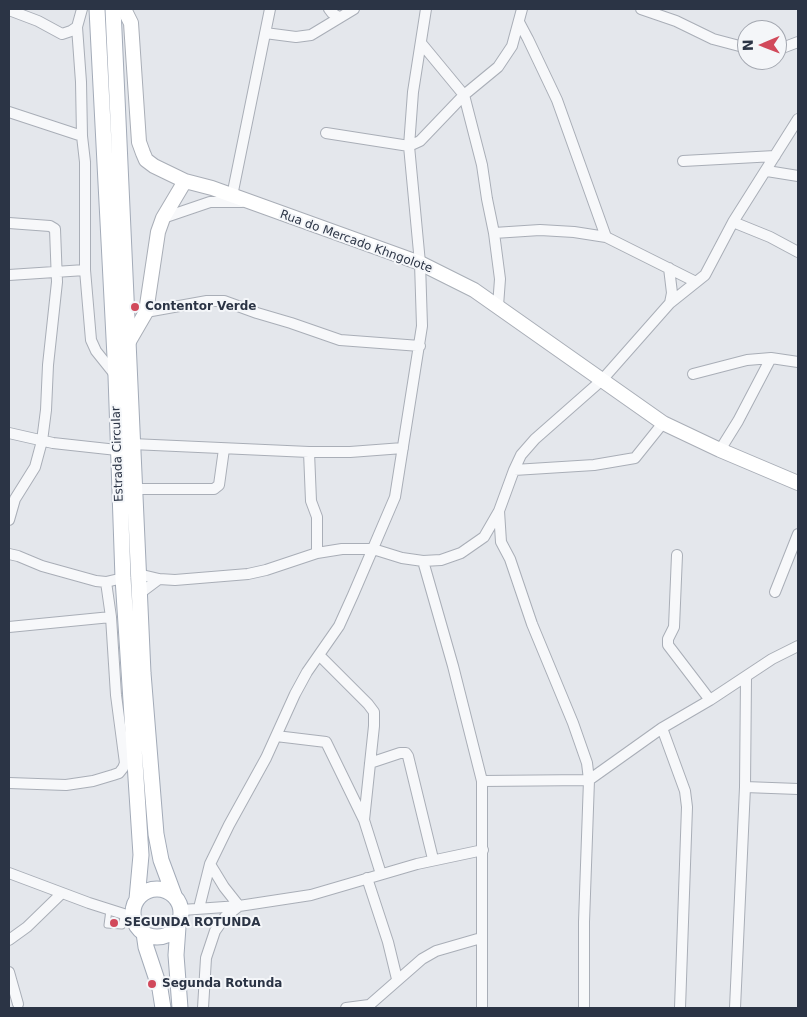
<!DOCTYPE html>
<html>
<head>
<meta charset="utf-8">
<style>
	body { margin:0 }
	#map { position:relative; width:807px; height:1017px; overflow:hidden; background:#e4e7ec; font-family:"DejaVu Sans",sans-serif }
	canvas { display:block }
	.frame { position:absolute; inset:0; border:10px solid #2b3445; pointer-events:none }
	.north { position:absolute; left:737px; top:20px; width:50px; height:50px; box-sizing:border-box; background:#f4f6f9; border:1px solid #a4a8b1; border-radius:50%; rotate:269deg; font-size:14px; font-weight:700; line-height:20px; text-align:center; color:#2b3445 }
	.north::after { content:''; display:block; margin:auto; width:18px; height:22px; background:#d1495b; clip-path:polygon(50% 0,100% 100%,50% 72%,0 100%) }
</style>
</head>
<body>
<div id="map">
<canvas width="807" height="1017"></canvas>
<div class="frame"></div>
<div class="north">N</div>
</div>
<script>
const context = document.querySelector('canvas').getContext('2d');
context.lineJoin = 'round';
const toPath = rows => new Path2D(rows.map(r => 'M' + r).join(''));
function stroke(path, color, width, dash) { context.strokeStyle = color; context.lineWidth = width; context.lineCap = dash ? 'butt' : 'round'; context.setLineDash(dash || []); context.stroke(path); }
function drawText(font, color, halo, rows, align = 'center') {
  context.font = font + ' "DejaVu Sans",sans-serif'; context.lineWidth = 4; context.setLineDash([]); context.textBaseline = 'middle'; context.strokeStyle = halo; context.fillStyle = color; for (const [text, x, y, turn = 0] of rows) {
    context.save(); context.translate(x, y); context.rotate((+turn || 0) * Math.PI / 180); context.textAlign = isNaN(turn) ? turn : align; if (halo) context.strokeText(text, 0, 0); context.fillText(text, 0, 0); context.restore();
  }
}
const lane = toPath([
	[109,910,107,925,122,926,123,914]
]);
const street = toPath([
	[82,9,77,27,81,82,82,136,85,162,85,270,91,340,96,351,116,376],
	[329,9,332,13,339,17],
	[641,9,676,21,713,39,747,48],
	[9,10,38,21,62,34,71,31,77,27],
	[519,22,528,39,557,100,606,237],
	[265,33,296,37,311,35,354,9],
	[421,43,464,95,482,165,487,199,494,233,500,279,498,306],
	[777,50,798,42],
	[9,112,82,136],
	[326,133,409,146,420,141,464,95,498,67,512,46,522,9],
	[683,161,775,156],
	[767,171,798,176],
	[232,196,270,9],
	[163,218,210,202,242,202],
	[733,222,770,237,798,252],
	[9,223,50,226,55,229,57,282,48,365,46,410,42,441,35,467,15,499,9,520],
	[494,233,540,230,574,232,606,237,696,282],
	[669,268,672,293,670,303],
	[9,275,85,270],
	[146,312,207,301,224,301,257,313,291,323,340,340,420,346],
	[693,374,747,360,771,358,798,362],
	[9,433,53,443,117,450],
	[132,444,309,452,350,452,403,448],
	[720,450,738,421,771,358],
	[309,452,311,501,317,517,317,553],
	[514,470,521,455,535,439,602,380,670,303,705,275,733,222,798,119],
	[134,489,214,489,219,485,224,449],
	[499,511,501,542,510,559,532,624,573,723,587,763,589,780,584,922,584,1008],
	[9,554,18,556,42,566,96,581,106,582,123,578],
	[677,555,674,627,668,639,668,645,710,700],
	[423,561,453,666,482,781,482,1008],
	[138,574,159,579,175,580,248,574,266,570,317,553,342,549,373,549,402,558,423,561,441,560,461,553,484,537,499,511,514,470,594,465,635,458,663,423],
	[775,592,798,534],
	[139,594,159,579],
	[9,627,111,617],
	[319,655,368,704,374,712,374,726,364,820,381,874],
	[662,728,685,791,687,807,680,1008],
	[276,736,326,742,364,820],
	[370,763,400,753,406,753,408,756,433,859],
	[482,781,589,780,662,728,710,700,772,659,798,646],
	[9,783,66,785,93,781,113,775,119,773,123,768,125,763,116,695,111,617,106,582],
	[745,787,798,789],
	[9,873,89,903,133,917],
	[367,878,388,942,397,979],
	[199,908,210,864,229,825,266,758,295,694,307,672,339,626,353,595,395,497,422,326,420,263,409,146,413,92,426,9],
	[182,910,239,906,311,895,417,864,483,850],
	[9,940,27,927,62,893],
	[9,972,18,1004],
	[203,1008,206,958,215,931,225,917,239,906,224,887,210,864],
	[346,1008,369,1005],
	[366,1008,422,959,436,951,481,938],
	[735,1008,745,787,746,678]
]);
const secondary = toPath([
	[120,9,125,11,131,23,139,142,143,153,146,160,154,166,185,181],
	[128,343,146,312,158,232,163,218,185,181,212,188,420,263,474,290,663,423,720,450,798,483]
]);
const primary = toPath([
	[97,9,116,376,123,578,141,855,137,899],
	[113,9,143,673,156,834,161,860,174,895],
	'133 913a24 24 0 1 1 48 0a24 24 0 1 1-48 0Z',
	[178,927,176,955,180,1008],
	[144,933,146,947,160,989,163,1008]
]);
stroke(lane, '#a9aeb7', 7);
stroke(street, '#a9aeb7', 12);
stroke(secondary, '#a9aeb7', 16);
stroke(primary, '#a3abb8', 17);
stroke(lane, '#f7f8fa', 5);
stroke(street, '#f7f8fa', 10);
stroke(secondary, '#fff', 14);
stroke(primary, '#fff', 15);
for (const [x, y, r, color] of [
	[135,307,5,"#d1495b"],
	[114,923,5,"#d1495b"],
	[152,984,5,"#d1495b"]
]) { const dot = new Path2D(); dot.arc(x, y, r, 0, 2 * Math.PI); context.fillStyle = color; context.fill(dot); stroke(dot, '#f4f6f9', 2); }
drawText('12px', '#2b3445', '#f4f6f9', [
	["Rua do Mercado Khngolote",356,242,20],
	["Estrada Circular",118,454,-92]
]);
drawText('bold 12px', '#2b3445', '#f4f6f9', [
	["Contentor Verde",145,307],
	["SEGUNDA ROTUNDA",124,923],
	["Segunda Rotunda",162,984]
], 'left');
</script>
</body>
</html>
